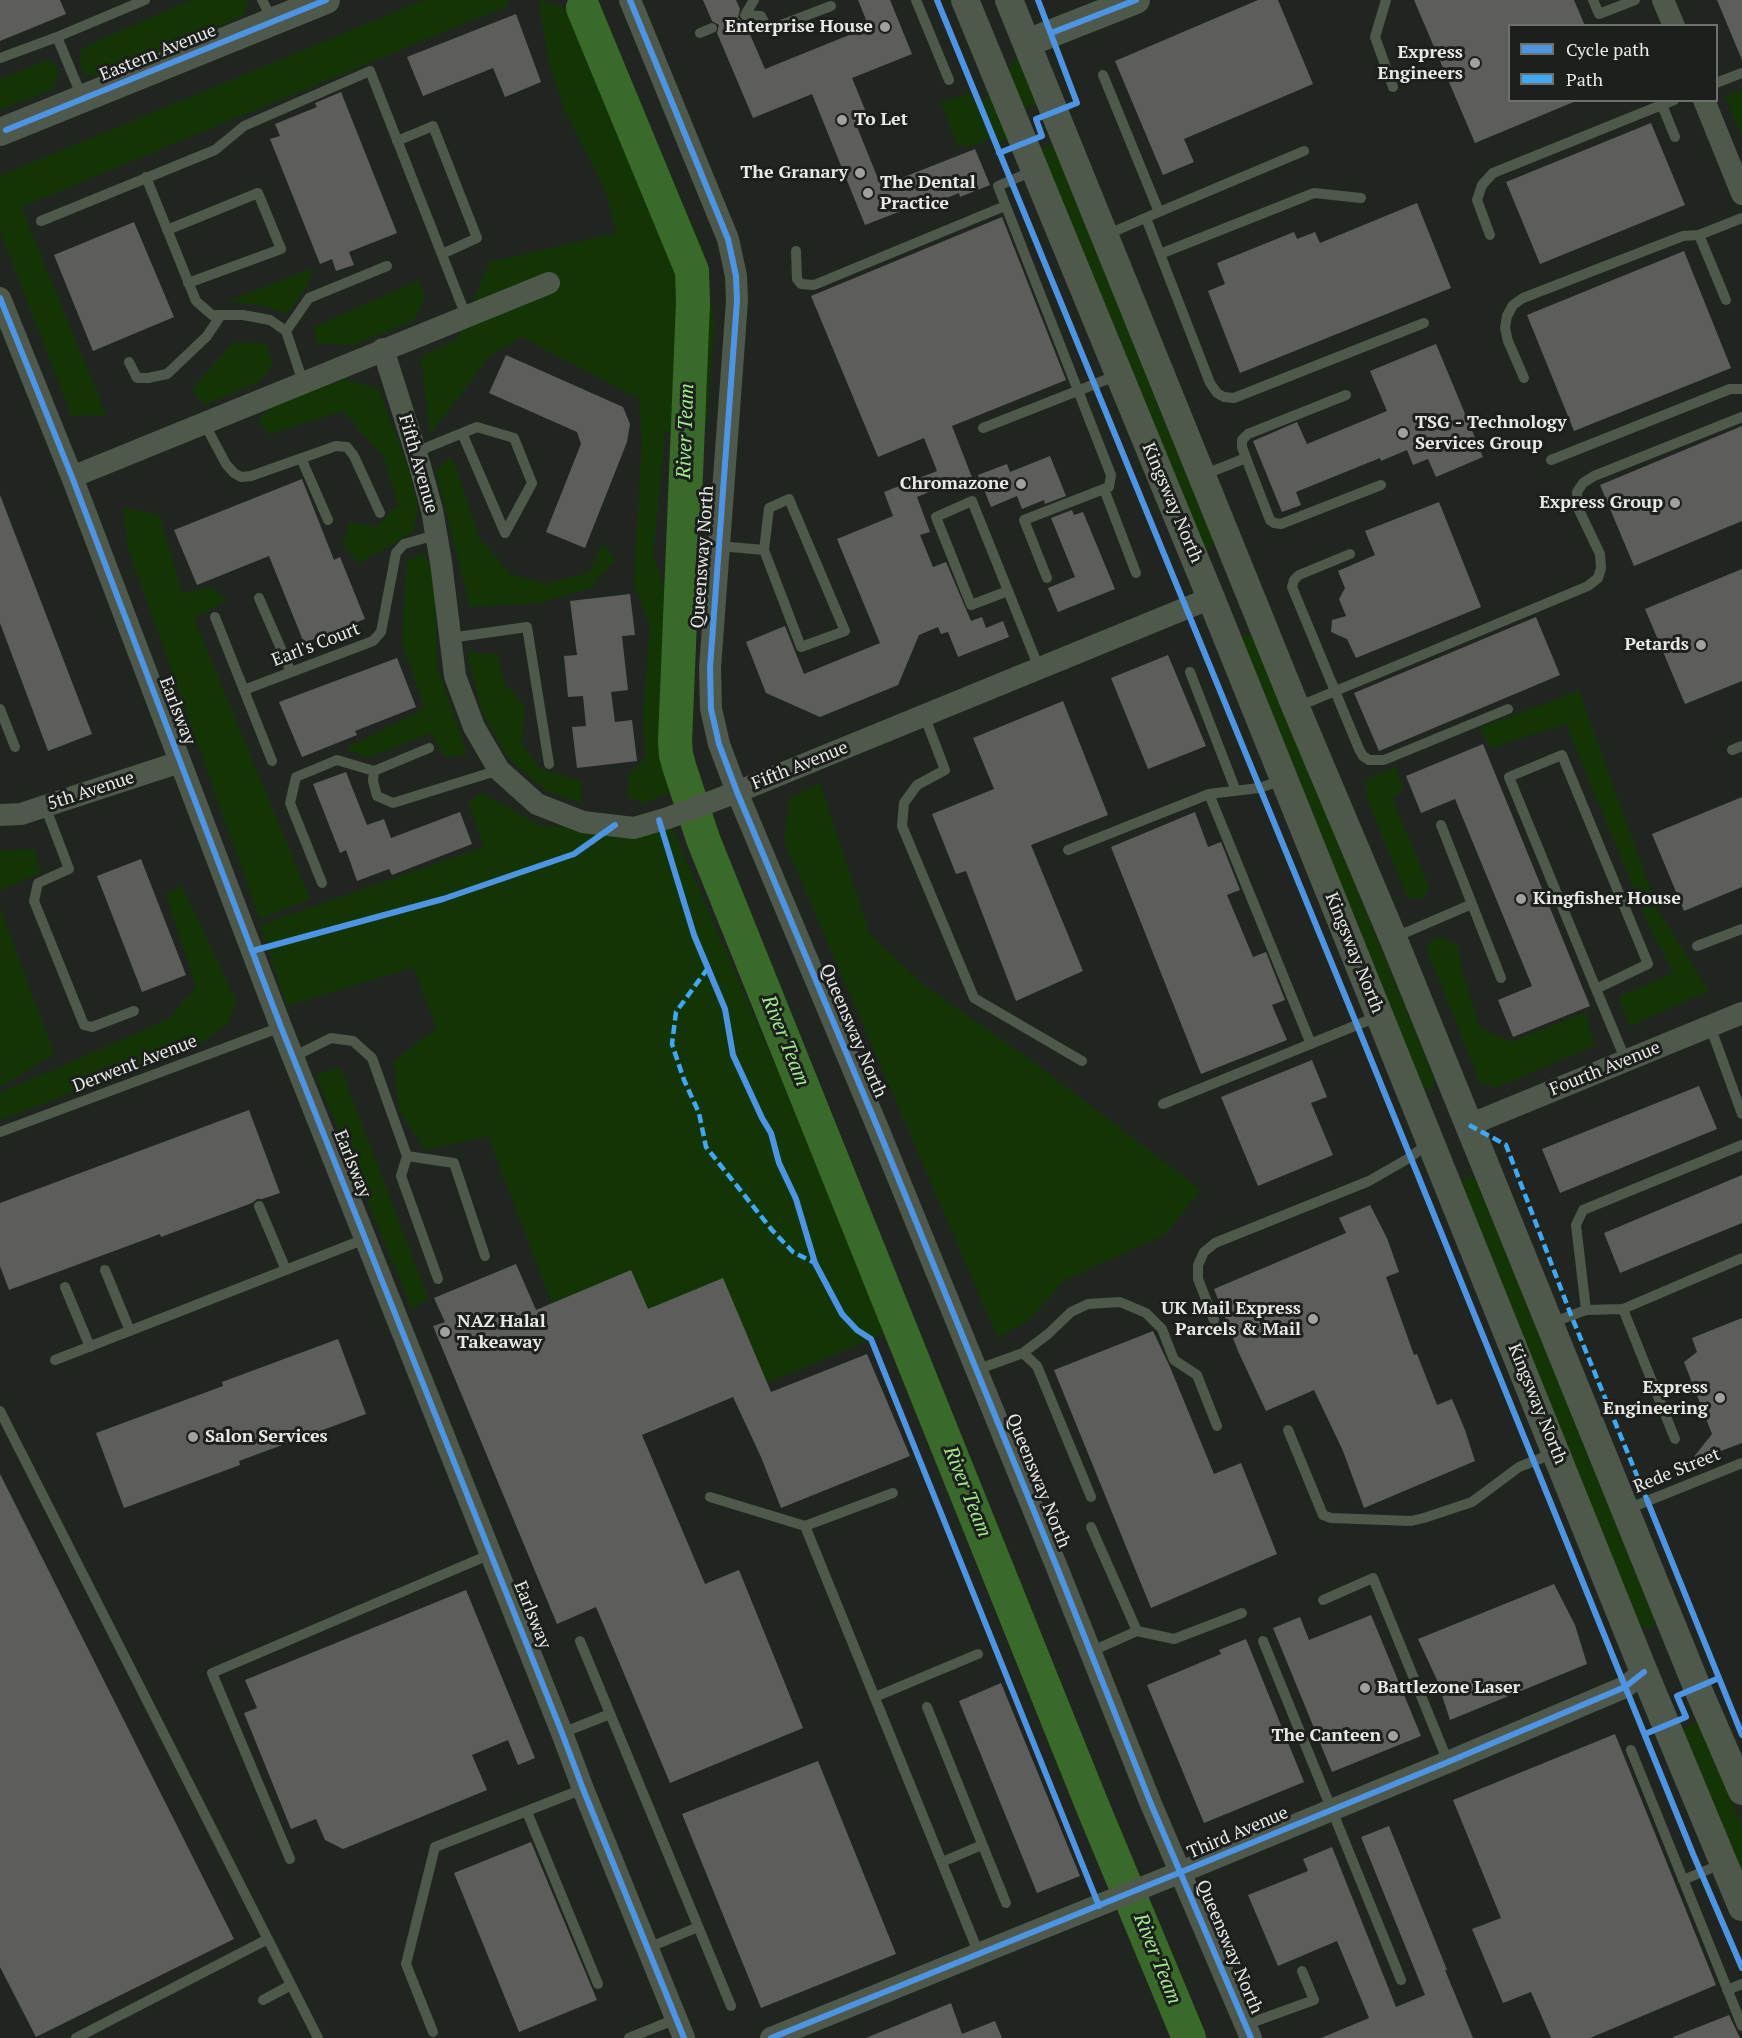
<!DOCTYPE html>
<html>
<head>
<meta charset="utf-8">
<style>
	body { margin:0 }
	#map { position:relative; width:1742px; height:2038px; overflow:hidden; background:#1d1e1d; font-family:"PT Serif",serif }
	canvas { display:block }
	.legend { position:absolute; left:1508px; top:24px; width:210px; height:78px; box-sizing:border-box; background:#1c1f1c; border:2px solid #6e706d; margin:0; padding:8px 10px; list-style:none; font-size:18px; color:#e8e9e7 }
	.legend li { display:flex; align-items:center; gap:12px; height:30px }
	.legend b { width:30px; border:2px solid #6e706d }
</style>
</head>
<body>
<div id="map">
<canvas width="1742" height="2038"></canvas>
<ul class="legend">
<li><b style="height:8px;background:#4d94e3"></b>Cycle path</li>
<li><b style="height:8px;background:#3fa9f5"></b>Path</li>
</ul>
</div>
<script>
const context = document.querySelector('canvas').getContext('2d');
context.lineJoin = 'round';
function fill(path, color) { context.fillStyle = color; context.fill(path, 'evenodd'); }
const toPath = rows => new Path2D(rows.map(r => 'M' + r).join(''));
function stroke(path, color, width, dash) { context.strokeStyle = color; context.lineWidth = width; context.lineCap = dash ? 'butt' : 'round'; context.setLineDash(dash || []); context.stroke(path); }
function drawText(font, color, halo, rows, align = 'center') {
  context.font = font + ' "PT Serif",serif'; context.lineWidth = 6; context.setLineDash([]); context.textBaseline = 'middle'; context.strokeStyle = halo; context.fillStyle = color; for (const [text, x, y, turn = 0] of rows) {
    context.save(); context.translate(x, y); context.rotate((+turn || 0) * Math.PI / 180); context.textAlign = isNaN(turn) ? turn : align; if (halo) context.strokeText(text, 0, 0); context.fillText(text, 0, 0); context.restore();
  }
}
fill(toPath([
	[0,0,1742,0,1742,2038,0,2038],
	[1510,26,1716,26,1716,100,1510,100]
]), '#20261f');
fill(toPath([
	[191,0,247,0,248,2,243,16,98,76,83,74,80,61,80,50,89,45],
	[424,0,507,0,509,5,21,207,106,415,72,416,0,231,0,176],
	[539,0,569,9,625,74,704,251,714,324,707,421,665,432,653,555,667,596,669,792,645,803,628,796,629,774,646,758,643,714,650,627,634,583,642,442,639,399,522,337,490,356,430,434,421,357,457,339,490,262,617,233,605,189,564,109,548,58],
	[1018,48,1039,102,1023,109,1008,71,1015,61],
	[48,60,58,68,55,88,0,110,0,79],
	[1742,89,1742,137,1725,96],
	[989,92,1009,139,999,142,982,101],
	[971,93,990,139,970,147,958,145,941,103],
	[1055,143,1216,540,1209,549,1204,548,1038,150],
	[313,268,307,287,286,314,264,306,229,301],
	[419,280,425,298,413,321,354,345,316,343,314,327],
	[234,342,266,344,273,364,260,381,205,405,192,389],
	[344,379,379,389,391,424,409,468,418,510,413,532,360,563,343,546,349,522,377,527,398,505,384,457,343,411,270,434,258,421,271,406],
	[452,456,479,538,511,574,545,584,589,573,603,543,615,560,591,588,538,603,470,607,436,471],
	[123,507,159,515,182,593,211,587,227,600,194,619,310,899,260,919,128,548],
	[423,553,435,572,437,666,467,754,445,757,431,733,368,758,345,749,425,708,402,642,407,561],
	[1244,635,1254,636,1435,1081,1431,1090,1422,1087,1241,644],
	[467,652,497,654,505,684,525,707,521,742,540,769,581,781,582,803,547,791,509,759,482,712],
	[1579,691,1658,911,1709,991,1630,1026,1619,997,1674,972,1651,930,1566,724,1491,748,1479,728],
	[1395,767,1403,788,1392,799,1429,887,1424,898,1408,899,1367,798,1366,780],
	[820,783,869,933,924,985,1032,1061,1201,1190,1164,1235,1065,1280,1030,1319,998,1338,784,841,790,798],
	[481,792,541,826,612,830,671,826,891,1331,767,1383,648,1309,552,1303,488,1136,425,1150,399,1109,394,1061,437,1028,413,967,287,1006,260,925,484,847,469,803],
	[34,849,41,873,0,890,0,851],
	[181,885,236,1001,228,1023,203,1043,0,1120,0,1093,169,1019,196,987,166,894],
	[0,908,54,1054,0,1087],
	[1437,936,1457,944,1464,978,1480,1028,1511,1042,1585,1012,1594,1046,1495,1088,1480,1082,1426,947],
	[340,1067,428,1298,412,1309,316,1075],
	[1466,1175,1475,1178,1655,1617,1652,1629,1638,1625,1462,1185],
	[1699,1721,1742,1828,1742,1879,1681,1729]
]), '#133506');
stroke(toPath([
	[583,8,692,271,693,303,675,741,676,755,680,769,703,839,1092,1805,1189,2038]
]), '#3a6a2a', 34);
fill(toPath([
	[0,0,60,0,66,14,0,41],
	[703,0,736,0,740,9,738,18,745,23,765,69,869,27,858,0,890,0,912,54,852,78,868,117,855,122,881,186,975,149,990,185,960,197,959,193,929,205,927,201,865,225,812,94,753,118,717,33,719,25,712,21],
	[1258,0,1278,0,1313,84,1184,139,1194,162,1163,175,1115,61],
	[1414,0,1574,0,1585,26,1509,26,1509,100,1576,101,1475,143],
	[1717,0,1742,0,1742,60],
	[516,14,541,82,505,97,493,68,423,96,407,57],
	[341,92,397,233,349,252,354,265,336,271,332,259,320,264,270,139,280,136,275,124,317,107,315,103],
	[1651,123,1685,205,1540,264,1506,182],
	[1417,203,1451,288,1240,373,1208,291,1225,284,1217,263,1294,232,1297,239,1315,232,1320,243],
	[1002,217,1066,380,952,426,973,480,945,491,943,486,917,497,930,532,920,535,933,567,946,562,971,621,982,617,986,628,1003,621,1009,637,958,657,948,632,941,634,938,627,919,635,898,685,820,717,766,693,746,642,785,626,804,674,880,643,837,539,893,516,884,492,937,471,924,438,878,457,811,296],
	[134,222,174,317,93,351,54,255],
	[1684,251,1731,368,1574,431,1527,315],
	[1436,344,1483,457,1436,477,1428,459,1413,465,1407,450,1381,461,1380,458,1296,492,1301,505,1282,512,1253,441,1297,422,1307,444,1387,411,1370,371],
	[506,355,623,407,630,424,627,442,585,548,546,532,581,444,577,432,489,393],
	[1742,426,1742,521,1634,566,1600,485],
	[1050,456,1066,496,1045,504,1044,500,1022,509,1017,496,991,507,978,475,1007,464,1010,472],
	[302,479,334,560,340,557,365,619,304,643,269,556,197,585,174,530],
	[0,495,92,734,48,751,0,623],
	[1439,502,1481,607,1356,658,1347,639,1331,632,1332,620,1346,616,1339,599,1345,588,1338,571,1375,555,1365,531],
	[1072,510,1074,515,1083,512,1115,589,1058,612,1048,588,1075,577,1051,518],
	[1742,569,1742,681,1685,704,1645,609],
	[630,594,635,635,622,636,628,690,611,692,615,722,632,720,637,761,577,768,572,727,586,726,583,696,568,697,564,656,577,655,570,601],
	[1536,617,1560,675,1379,751,1354,693],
	[1168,655,1206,746,1148,769,1111,678],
	[397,658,416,707,355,731,357,735,302,757,279,702],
	[1063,701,1108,815,1031,845,1083,971,1016,1001,966,871,956,874,932,814,994,789,973,738],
	[1483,744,1590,1006,1513,1037,1498,1000,1532,986,1455,799,1421,813,1406,776],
	[346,772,367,825,384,819,391,838,460,812,472,844,392,875,389,869,357,881,346,850,340,853,313,784],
	[1742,797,1742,887,1684,911,1652,834],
	[1195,812,1208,847,1221,842,1240,890,1227,895,1253,957,1266,952,1285,1000,1272,1005,1287,1040,1201,1074,1111,847],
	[141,859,186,975,142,992,97,876],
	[1312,1060,1327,1097,1311,1103,1333,1155,1258,1186,1221,1097],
	[1699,1086,1717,1129,1560,1193,1542,1149],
	[249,1110,280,1193,262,1199,257,1199,252,1203,161,1237,160,1234,9,1290,0,1266,0,1203],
	[1742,1175,1742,1223,1620,1273,1604,1233],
	[1370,1205,1387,1238,1399,1272,1386,1277,1414,1355,1417,1354,1437,1405,1452,1399,1465,1430,1475,1461,1364,1508,1343,1451,1314,1390,1266,1411,1238,1351,1214,1289,1346,1233,1339,1218],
	[516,1264,536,1310,631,1270,648,1309,723,1278,771,1392,867,1354,910,1456,781,1508,761,1457,733,1397,642,1435,705,1584,739,1570,803,1728,670,1783,596,1607,557,1624,433,1326,445,1322,434,1298],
	[1742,1318,1742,1443,1689,1463,1712,1434,1684,1362,1697,1352,1692,1338],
	[1153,1331,1170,1367,1214,1474,1241,1463,1277,1554,1151,1608,1054,1370],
	[338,1339,366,1414,239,1461,240,1465,124,1508,96,1433,223,1386,222,1382],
	[0,1474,234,1939,36,2037,0,1967],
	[1554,1584,1575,1625,1587,1664,1450,1720,1437,1680,1418,1639],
	[466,1590,535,1758,518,1765,508,1740,472,1755,487,1790,343,1849,325,1840,316,1819,291,1829,244,1713,257,1708,245,1680],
	[1371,1615,1421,1736,1332,1772,1273,1628,1300,1617,1309,1640],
	[1246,1639,1304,1782,1204,1823,1147,1685,1221,1654,1219,1650],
	[1001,1683,1080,1876,1037,1893,959,1701],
	[1615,1734,1716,1985,1590,2038,1551,2038,1531,1992,1503,2003,1472,1929,1501,1918,1453,1800],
	[818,1761,896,1954,761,2008,682,1814],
	[1389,1826,1447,1970,1445,1970,1473,2038,1321,2038,1369,2018,1337,1941,1278,1966,1248,1895,1308,1871,1303,1859,1332,1847,1396,2007,1425,1995,1361,1837],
	[531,1842,597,2000,519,2032,454,1873],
	[951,2003,962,2034,995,2021,1002,2038,866,2038],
	[1729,2015,1740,2038,1673,2038,1673,2037]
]), '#5d5e5c');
stroke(toPath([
	[262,0,273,21],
	[754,0,745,15,761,16,768,30,831,6],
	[916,0,949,80],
	[1386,0,1375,37,1393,87],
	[1593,0,1599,14,1635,0],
	[700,33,712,28],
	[57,37,145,0],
	[0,58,57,37,82,97],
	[1103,75,1159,212,1106,235],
	[1716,83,1742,73],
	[1662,105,1675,137],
	[397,141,433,126,477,238,442,254],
	[1035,170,998,186,1111,475,1109,487,1024,520,1047,578],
	[146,177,196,301,212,315,243,315,270,320,286,331],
	[1159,212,1304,151],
	[1146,218,1210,383,1217,393,1224,397,1234,398,1424,323],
	[41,221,215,150,244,126,370,71,466,316],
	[167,230,258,193,281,249,188,283],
	[1490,235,1477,200,1482,185,1493,173,1674,100],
	[796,251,797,279,801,284,814,285,1005,206],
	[1160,254,1314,193,1361,198],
	[1726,300,1699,235,1742,218],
	[129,362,137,378,148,378,167,374,207,336,221,315],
	[1524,378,1508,341,1505,328,1507,316,1513,305,1523,298,1657,246,1683,236,1699,235],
	[303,382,286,331,309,298,387,266],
	[204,423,226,464,234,473,241,477,251,476,336,446,347,447,354,456,380,513],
	[983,428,1118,375],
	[416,452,477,427,514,438,532,483,505,533,462,433],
	[301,458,328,520],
	[1246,458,1270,520,1274,523,1281,524,1381,485],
	[1551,460,1730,389,1742,389],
	[1203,475,1246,458,1242,447,1242,440,1248,434,1346,395],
	[1104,489,1136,573],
	[719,546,764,550,769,508,789,499,845,631,801,647,764,550],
	[1350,554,1299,575,1294,580,1292,587,1359,749,1363,756,1369,760,1384,760,1508,709],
	[1008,591,971,605,936,517,972,501,1039,668],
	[259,598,291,672],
	[215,617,272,761],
	[450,638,527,627,549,764],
	[1190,672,1236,791],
	[244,690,373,641,381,632,396,553,404,544,436,535],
	[1297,707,1588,586,1598,578,1601,568,1600,554,1578,508,1577,492,1583,483,1594,476,1742,417],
	[0,709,15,747],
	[924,715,945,770,917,785,904,803,902,826,974,998,1082,1061],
	[429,748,374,771,373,781,377,796,393,803,499,770],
	[1732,750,1742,746],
	[1209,794,1311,1044],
	[45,806,69,869,38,883,34,901,84,1025,92,1027,134,1011],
	[1441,825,1501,978],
	[1068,850,1209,794,1259,788,1283,780],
	[322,883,290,803,296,777,337,760,374,771],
	[1393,938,1472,904],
	[1697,946,1742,929],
	[1596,989,1648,964,1562,755,1509,777,1596,989,1626,1061],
	[1710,1026,1742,1114],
	[293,1057,331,1038,353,1041,372,1058,407,1156,401,1176,438,1279],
	[1163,1104,1379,1016],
	[0,1132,281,1027],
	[407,1156,454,1163,485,1256],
	[259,1206,286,1270],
	[105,1270,130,1331],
	[65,1287,90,1347],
	[1623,1309,1675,1439],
	[1586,1310,1576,1225,1583,1210,1742,1145],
	[1214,1320,1198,1279,1198,1265,1204,1252,1215,1243,1369,1181,1409,1158,1429,1143],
	[1551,1323,1586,1310,1623,1309,1742,1258],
	[1023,1353,1048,1334,1071,1312,1088,1304,1120,1302,1146,1313,1162,1329,1174,1360,1197,1375,1217,1426],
	[55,1360,365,1239],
	[976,1370,1023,1353,1037,1366,1091,1497],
	[0,1411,318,2038],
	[1288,1430,1323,1515,1331,1518,1411,1521,1424,1518,1472,1502,1519,1467,1554,1453],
	[893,1493,805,1526,979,1954],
	[710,1497,805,1526],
	[1625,1510,1742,1463],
	[1091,1527,1137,1631],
	[1323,1600,1373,1578,1448,1762],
	[580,1641,731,2006],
	[1263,1641,1401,1980],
	[1090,1652,1137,1631,1174,1639,1242,1613],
	[875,1697,978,1654],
	[927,1707,1006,1903],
	[562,1733,610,1714],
	[1631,1750,1742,2026],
	[527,1812,598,1984],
	[290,1859,212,1673,491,1554],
	[942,1862,982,1845],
	[1683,1880,1724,1863],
	[648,1948,698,1927],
	[1727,1990,1742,1984],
	[263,2000,291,1985],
	[1245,2025,1314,2000,1302,1971],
	[433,2032,406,1964,435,1847,583,1789],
	[76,2038,268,1939],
	[629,2038,676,2019]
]), '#4e584b', 10);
stroke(toPath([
	[630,0,728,239,736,276,737,301,710,668,711,709,719,744,737,792,879,1131,1056,1565,1151,1804,1251,2038],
	[1663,0,1674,26],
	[1704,100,1742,194],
	[0,298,72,477,281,1027,562,1733,583,1789,684,2038],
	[383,349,420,466,432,510,441,562,455,676,474,727,499,770,537,804,583,822,634,828,668,818,737,792,1211,598],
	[72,477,549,283],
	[0,815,21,814,180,762],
	[1469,1125,1742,1013],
	[771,2038,1181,1872,1448,1762,1625,1687,1644,1672]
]), '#4e584b', 22);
stroke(toPath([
	[965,0,1211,598,1644,1672,1742,1907],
	[1009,0,1296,708,1393,938,1697,1687,1742,1791],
	[1027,43,1136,0],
	[0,132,326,0]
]), '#4e584b', 28);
stroke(toPath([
	[708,968,676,1012,672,1044,684,1080,699,1113,706,1147,772,1230,793,1252,815,1263],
	[1469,1125,1506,1145,1571,1315,1647,1500]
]), '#3fa9f5', 4.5, [9, 4.5]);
stroke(toPath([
	[630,0,728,239,736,276,737,301,710,668,711,709,719,744,737,792,879,1131,1056,1565,1151,1804,1251,2038],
	[937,0,1357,1025,1693,1854,1742,1968],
	[1051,33,1136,0],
	[6,130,326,0],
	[999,153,1042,136,1036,119,1077,103,1038,0],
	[0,298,72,477,281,1027,562,1733,583,1789,684,2038],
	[659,820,694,935,725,1009,733,1055,762,1118,771,1133,779,1163,796,1199,815,1263,842,1314,857,1330,871,1339,1099,1906],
	[252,951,443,899,574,854,615,825],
	[1647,1500,1742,1735],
	[1645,1734,1686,1717,1677,1696,1719,1678],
	[771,2038,1181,1872,1448,1762,1625,1687,1644,1672]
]), '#4d94e3', 6);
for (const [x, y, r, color] of [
	[885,27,6,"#a1a2a0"],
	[1475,63,6,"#a1a2a0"],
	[842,120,6,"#a1a2a0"],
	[860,173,6,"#a1a2a0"],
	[868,193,6,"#a1a2a0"],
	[1403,433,6,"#a1a2a0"],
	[1021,484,6,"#a1a2a0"],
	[1675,503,6,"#a1a2a0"],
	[1701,645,6,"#a1a2a0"],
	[1521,899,6,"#a1a2a0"],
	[1313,1319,6,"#a1a2a0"],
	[445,1332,6,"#a1a2a0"],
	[1720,1398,6,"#a1a2a0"],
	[193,1437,6,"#a1a2a0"],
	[1365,1688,6,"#a1a2a0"],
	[1393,1736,6,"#a1a2a0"]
]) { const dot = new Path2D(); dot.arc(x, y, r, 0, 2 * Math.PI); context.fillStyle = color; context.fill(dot); stroke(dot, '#1c1f1c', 2); }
drawText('bold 18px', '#e8e9e7', '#1c1f1c', [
	["Enterprise House",873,27],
	["Express",1463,53],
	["Engineers",1463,74],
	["To Let",854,120,"left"],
	["The Granary",848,173],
	["The Dental",880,183,"left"],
	["Practice",880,204,"left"],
	["TSG - Technology",1415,423,"left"],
	["Services Group",1415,444,"left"],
	["Chromazone",1009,484],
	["Express Group",1663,503],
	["Petards",1689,645],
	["Kingfisher House",1533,899,"left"],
	["UK Mail Express",1301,1309],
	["Parcels & Mail",1301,1330],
	["NAZ Halal",457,1322,"left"],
	["Takeaway",457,1343,"left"],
	["Express",1708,1388],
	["Engineering",1708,1409],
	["Salon Services",205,1437,"left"],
	["Battlezone Laser",1377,1688,"left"],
	["The Canteen",1381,1736]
], 'right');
drawText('18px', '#e8e9e7', '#1c1f1c', [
	["Eastern Avenue",158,53,-22],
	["Fifth Avenue",418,464,74],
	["Kingsway North",1172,503,67],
	["Queensway North",703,557,-86],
	["Earl's Court",316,645,-21],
	["Earlsway",177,711,69],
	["Fifth Avenue",800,766,-22],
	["5th Avenue",91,791,-18],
	["Kingsway North",1354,953,68],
	["Queensway North",853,1031,67],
	["Derwent Avenue",135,1064,-21],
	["Fourth Avenue",1605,1069,-22],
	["Earlsway",352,1164,68],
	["Kingsway North",1537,1404,68],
	["Rede Street",1677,1471,-22],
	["Queensway North",1038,1481,68],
	["Earlsway",532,1615,68],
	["Third Avenue",1238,1833,-23],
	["Queensway North",1229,1947,67]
]);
drawText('italic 20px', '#a2eb8b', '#1c1f1c', [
	["River Team",686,431,-88],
	["River Team",785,1041,68],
	["River Team",967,1492,68],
	["River Team",1157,1959,68]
]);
</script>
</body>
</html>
